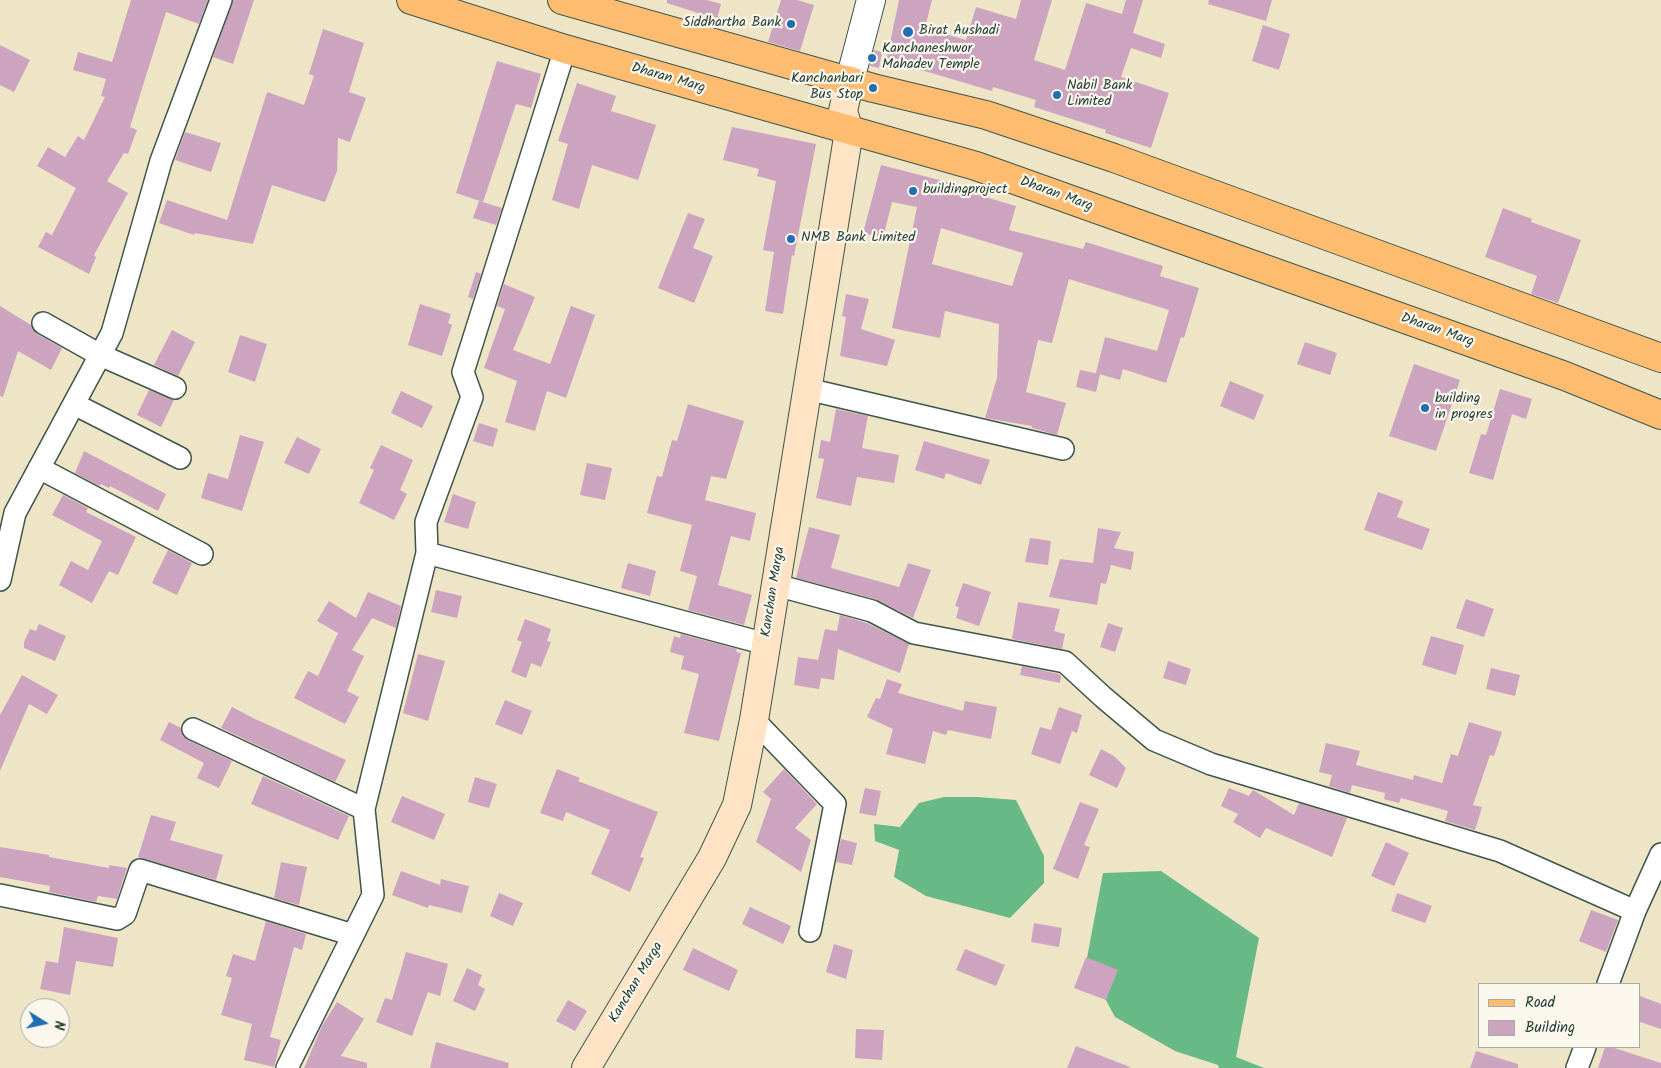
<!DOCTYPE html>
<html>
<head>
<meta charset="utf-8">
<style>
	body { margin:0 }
	#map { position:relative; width:1661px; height:1068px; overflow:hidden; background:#eee5c7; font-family:Kalam,sans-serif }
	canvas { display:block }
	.legend { position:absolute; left:1478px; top:983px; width:162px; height:65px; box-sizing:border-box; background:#fbf7ec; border:1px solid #a3ada2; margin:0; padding:6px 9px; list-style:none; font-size:15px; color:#1f3d34 }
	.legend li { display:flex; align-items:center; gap:10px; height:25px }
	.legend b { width:25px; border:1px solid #a3ada2 }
	.north { position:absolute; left:20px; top:998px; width:50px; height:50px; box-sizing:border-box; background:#fbf7ec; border:1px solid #a3ada2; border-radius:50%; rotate:100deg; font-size:14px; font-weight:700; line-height:20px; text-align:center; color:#1f3d34 }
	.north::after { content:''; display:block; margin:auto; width:18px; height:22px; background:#1f6fb2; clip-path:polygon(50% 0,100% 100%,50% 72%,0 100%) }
</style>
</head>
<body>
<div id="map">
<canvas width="1661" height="1068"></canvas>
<ul class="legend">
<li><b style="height:6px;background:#fdbc6f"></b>Road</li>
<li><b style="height:14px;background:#cda4bf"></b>Building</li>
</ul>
<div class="north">N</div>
</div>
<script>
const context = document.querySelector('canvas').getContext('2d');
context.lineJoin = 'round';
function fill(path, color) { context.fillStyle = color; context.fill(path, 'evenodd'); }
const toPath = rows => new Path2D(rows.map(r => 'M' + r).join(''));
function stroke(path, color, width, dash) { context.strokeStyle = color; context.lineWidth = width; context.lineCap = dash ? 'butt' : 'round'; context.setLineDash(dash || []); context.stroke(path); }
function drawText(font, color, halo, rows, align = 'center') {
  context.font = font + ' Kalam,sans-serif'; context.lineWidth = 4.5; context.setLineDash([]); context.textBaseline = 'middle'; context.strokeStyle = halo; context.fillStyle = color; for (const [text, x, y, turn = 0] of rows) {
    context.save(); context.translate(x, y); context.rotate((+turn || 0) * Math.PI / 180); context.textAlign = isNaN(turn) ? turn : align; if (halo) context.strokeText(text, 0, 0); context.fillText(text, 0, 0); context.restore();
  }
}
fill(toPath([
	[944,797,977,797,1016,800,1044,856,1044,883,1010,918,926,896,894,877,899,850,875,841,874,824,900,827,919,803],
	[1161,871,1259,938,1236,1057,1264,1068,1219,1068,1218,1065,1175,1051,1115,1017,1086,963,1103,873]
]), '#67b986');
fill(toPath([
	[131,0,208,0,199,24,166,12,130,127,137,130,128,154,124,153,107,181,128,193,94,255,96,257,89,274,38,247,46,232,52,235,76,188,37,166,48,147,65,157,78,136,84,140,105,97,101,96,106,79,73,70,78,52,112,62],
	[233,0,254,0,233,64,213,57],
	[667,0,707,0,721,4,717,19,667,3],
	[781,0,797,0,814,5,800,51,768,42],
	[899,0,932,0,925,28,966,40,976,7,1016,19,1021,0,1052,0,1034,60,1065,70,1086,3,1122,14,1126,0,1143,0,1133,33,1165,44,1161,58,1131,48,1121,77,1169,93,1151,148,1105,133,1106,130,1034,107,1036,100,993,87,992,91,928,72,886,62],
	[1209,0,1272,0,1266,21,1208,4],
	[1263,25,1290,34,1279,70,1252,61],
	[323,29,364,43,349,92,366,98,350,142,338,138,337,171,325,202,272,185,253,244,195,233,194,235,159,223,167,200,227,220,267,92,304,105,314,76,309,74],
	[0,45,30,60,14,92,0,85],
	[874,50,882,52,879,68,870,66],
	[497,61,541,74,531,108,516,104,483,202,456,193],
	[577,83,616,96,611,111,656,125,638,180,592,165,579,209,552,200,568,144,558,141],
	[732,127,816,144,794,256,792,255,783,314,765,311,774,252,763,250,776,181,757,176,759,169,723,160],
	[185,132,221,143,211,172,175,160],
	[881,165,955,184,954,188,1016,206,1009,230,1083,249,1086,242,1163,266,1160,276,1199,288,1184,338,1181,337,1166,383,1123,369,1120,380,1096,373,1105,337,1157,351,1169,310,1069,279,1052,343,1038,340,1026,392,1066,403,1057,435,1032,428,1032,426,985,418,997,378,999,324,945,311,940,338,892,328,917,207,892,202,883,238,863,233],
	[941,228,1023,253,1012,286,932,264],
	[479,201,502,208,496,225,473,218],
	[1503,208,1532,219,1531,222,1581,240,1558,303,1531,294,1537,276,1485,257],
	[688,213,705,219,693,248,713,256,694,303,658,288],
	[476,272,481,274,473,299,468,297],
	[504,284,535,297,513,350,550,364,571,306,595,315,566,398,547,391,535,431,505,422,517,381,484,368,505,309,497,306],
	[846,294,869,299,861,329,895,340,887,366,840,356,846,317,842,316],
	[420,304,451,314,448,323,452,325,442,356,408,345],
	[0,306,31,325,37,334,62,348,51,370,18,351,3,397,0,396],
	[172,330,195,342,178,376,154,365],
	[240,335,267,344,255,382,228,372],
	[1305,342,1337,353,1330,375,1297,364],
	[1414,364,1460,380,1436,451,1389,436],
	[1080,370,1100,374,1096,392,1076,387],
	[1230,381,1264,395,1254,420,1220,406],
	[1500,389,1532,399,1526,419,1512,414,1493,480,1469,473,1481,434,1486,435],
	[149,390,174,400,161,427,137,415],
	[401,391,433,406,422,428,391,413],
	[688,404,744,421,726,479,711,476,705,500,756,513,750,541,731,536,718,585,752,595,744,625,688,610,697,576,680,571,692,525,647,513,657,476,662,477,672,440,677,441],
	[836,409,868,416,862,448,899,455,894,483,857,477,851,506,816,498,824,459,818,458,821,440,830,442],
	[479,423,498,429,493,447,473,441],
	[240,435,264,442,242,511,201,498,208,473,228,479],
	[297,437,321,449,309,474,284,463],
	[924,441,990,460,981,485,946,473,944,479,915,470],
	[381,445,413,460,400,490,407,494,394,520,359,503,374,470,370,468],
	[84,451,166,494,158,511,110,486,109,488,101,484,99,486,75,473],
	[587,463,612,468,605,500,580,495],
	[1378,492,1403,501,1397,517,1430,529,1422,550,1364,530],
	[453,494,476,502,468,529,444,522],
	[63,495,88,508,86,512,136,537,118,575,109,571,92,603,59,585,71,561,88,570,102,541,52,515],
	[809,527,840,535,831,568,899,587,908,563,931,570,913,618,875,599,796,578],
	[1098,528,1121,532,1114,548,1134,552,1131,570,1111,565,1106,584,1101,583,1097,605,1049,597,1060,559,1093,563],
	[1030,538,1051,541,1048,565,1025,562],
	[168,550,192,563,177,595,152,583],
	[628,563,656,571,650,596,621,588],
	[963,583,991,592,979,626,956,618,959,607,955,606],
	[436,590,462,596,457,618,431,612],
	[368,592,401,606,396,628,372,618,352,650,364,656,347,691,359,697,345,724,294,698,308,671,318,676,338,633,317,621,329,601,356,618],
	[1466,599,1494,609,1484,637,1456,628],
	[1018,602,1060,609,1054,631,1065,634,1062,649,1012,639],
	[840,615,867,623,909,644,900,673,838,649,834,680,821,678,819,689,794,685,798,657,818,660,825,629,837,631],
	[525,619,551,629,547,641,551,642,541,667,531,663,526,678,511,672,522,642,517,640],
	[1108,623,1123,628,1115,652,1100,647],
	[39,624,66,636,55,661,24,648,24,642,30,629,36,631],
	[681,634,737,649,736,652,741,653,719,741,684,733,699,674,681,669,684,656,670,652,674,636,680,638],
	[1431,636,1464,645,1456,675,1422,665],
	[418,654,445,661,428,721,403,713],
	[1168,661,1191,669,1186,685,1163,678],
	[1022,666,1059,674,1061,676,1060,683,1020,675],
	[1491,668,1520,675,1515,696,1486,689],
	[22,675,58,695,47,714,29,704,0,771,0,715],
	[887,679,902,684,898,693,963,711,965,701,997,707,991,739,948,730,946,735,933,731,925,764,886,754,893,729,867,717,876,698,880,699],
	[505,700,532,711,522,735,495,724],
	[232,707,255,719,346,760,335,782,221,728],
	[1059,707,1082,715,1077,733,1072,731,1060,764,1031,754,1040,727,1051,730],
	[169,722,181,728,183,736,188,740,232,761,219,788,197,778,204,763,160,740],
	[1469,722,1502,732,1494,756,1490,755,1473,805,1482,807,1475,830,1445,821,1448,811,1401,798,1399,803,1384,799,1385,793,1352,785,1350,793,1329,786,1332,775,1319,772,1326,743,1360,751,1356,765,1413,780,1414,775,1442,783,1451,754,1458,756],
	[1101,749,1114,756,1126,768,1117,788,1089,775],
	[557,769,580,778,578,781,658,812,640,857,644,858,630,892,591,874,610,830,566,812,563,821,540,813],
	[784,769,817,804,795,828,811,840,801,872,756,842,771,799,763,792],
	[263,776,349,816,338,840,251,804],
	[475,777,497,784,489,808,468,802],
	[865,788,881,791,876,816,859,813],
	[1229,788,1249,796,1253,790,1294,815,1299,803,1347,818,1332,857,1266,828,1260,838,1233,822,1238,814,1221,806],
	[402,796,445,814,434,840,391,822],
	[1080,802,1099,809,1084,845,1090,847,1078,879,1053,869],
	[151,815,176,822,170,840,223,855,216,880,138,857],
	[841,839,857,843,852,865,836,862],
	[1386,842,1409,853,1394,886,1371,876],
	[0,847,49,855,49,857,109,868,109,865,127,868,117,899,98,896,96,902,49,892,50,886,0,877],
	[281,862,307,867,299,905,274,898],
	[401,871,440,885,441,879,469,886,462,913,429,905,428,908,392,895],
	[499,893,523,903,513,926,490,916],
	[1397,893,1432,906,1425,923,1391,911],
	[750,907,791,926,783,944,742,924],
	[1591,910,1618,920,1606,952,1579,941],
	[266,921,306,934,302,950,294,947,270,1037,281,1040,274,1067,244,1060,252,1024,221,1015,232,978,226,976,233,954,255,961],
	[1034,923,1062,928,1059,947,1031,942],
	[64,927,118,938,113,967,76,961,70,995,40,989,46,961,58,963],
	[834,944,853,950,846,979,826,972],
	[693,948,738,970,729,991,683,970],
	[965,949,1005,965,996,986,956,970],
	[406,952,448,964,440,996,428,992,412,1036,376,1022,385,998,392,1000],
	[1086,957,1118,970,1106,1000,1074,988],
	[467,968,482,975,478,985,485,989,475,1011,453,1001],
	[1640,996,1661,1004,1661,1029,1640,1022],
	[568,1000,587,1011,575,1031,556,1021],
	[337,1002,364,1019,341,1056,367,1063,367,1068,304,1068,322,1026],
	[856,1029,884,1030,882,1060,855,1058],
	[436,1042,509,1063,508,1068,430,1068],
	[1076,1046,1130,1067,1130,1068,1067,1068],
	[1605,1047,1611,1047,1661,1063,1661,1068,1598,1068],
	[1476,1051,1518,1064,1518,1068,1470,1068]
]), '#cda4bf');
const minor = toPath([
	[565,49,463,372,472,397,426,522,427,553,766,644],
	[43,323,100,355,175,388],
	[807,389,1063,449],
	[74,404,180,458],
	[39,468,202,554],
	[0,580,15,513,112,333,161,161,221,0],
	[776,585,872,611,914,633,1065,662,1103,697,1154,740,1211,764,1500,851,1635,911],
	[754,720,835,804,810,931],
	[193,729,364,809],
	[0,895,117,919,125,914,140,870,353,935],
	[1608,984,1635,911,1661,854],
	[287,1068,373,895,364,809,427,553],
	[1577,1068,1585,1047]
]);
const tertiary = toPath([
	[850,80,871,0]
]);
const secondary = toPath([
	[586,1068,712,858,737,805,754,720,849,131,843,111,850,80]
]);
const primary = toPath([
	[411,0,565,49,976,166,1565,376,1661,415],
	[562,0,873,88,986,115,1114,158,1661,358]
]);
stroke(minor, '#3e564a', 24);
stroke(tertiary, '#3e564a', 30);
stroke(secondary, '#3e564a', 30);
stroke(primary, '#3e564a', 30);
stroke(minor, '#fff', 21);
stroke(tertiary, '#fff', 28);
stroke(secondary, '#fee4c5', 28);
stroke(primary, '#fdbc6f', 28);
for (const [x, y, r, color] of [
	[791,24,5,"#1f6fb2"],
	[908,32,6,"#1f6fb2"],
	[872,58,5,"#1f6fb2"],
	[873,88,5,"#1f6fb2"],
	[1057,95,5,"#1f6fb2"],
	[913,191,5,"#1f6fb2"],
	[791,239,5,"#1f6fb2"],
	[1425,408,5,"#1f6fb2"]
]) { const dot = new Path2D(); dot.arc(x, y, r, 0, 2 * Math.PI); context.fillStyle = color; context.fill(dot); stroke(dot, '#fbf7ec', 2); }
drawText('14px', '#1f3d34', '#fbf7ec', [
	["Siddhartha Bank",781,24,"right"],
	["Birat Aushadi",919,32],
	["Kanchaneshwor",882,50],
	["Mahadev Temple",882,66],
	["Kanchanbari",863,80,"right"],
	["Bus Stop",863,96,"right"],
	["Nabil Bank",1067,87],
	["Limited",1067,103],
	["buildingproject",923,191],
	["NMB Bank Limited",801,239],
	["building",1435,400],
	["in progres",1435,416]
], 'left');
drawText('14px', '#1f3d34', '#fbf7ec', [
	["Dharan Marg",668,79,16],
	["Dharan Marg",1056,195,20],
	["Dharan Marg",1437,331,19],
	["Kanchan Marga",774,592,-81],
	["Kanchan Marga",637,983,-59]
]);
</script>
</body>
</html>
